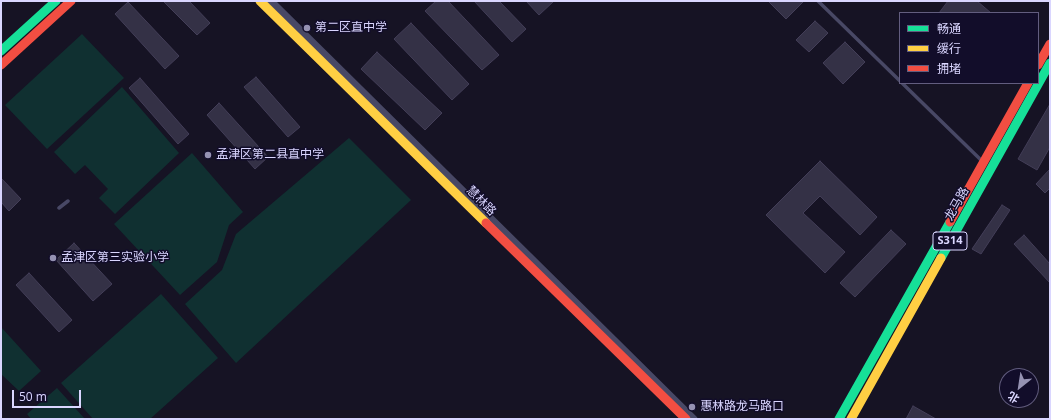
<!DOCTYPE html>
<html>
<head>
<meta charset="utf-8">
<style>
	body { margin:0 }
	#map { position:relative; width:1051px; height:420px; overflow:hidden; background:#161324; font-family:"Open Sans","Noto Sans SC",sans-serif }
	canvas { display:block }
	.frame { position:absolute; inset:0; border:2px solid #dad6ff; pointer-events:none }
	.legend { position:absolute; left:899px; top:12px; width:140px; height:72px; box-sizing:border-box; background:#120d2a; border:1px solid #625d7f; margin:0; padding:5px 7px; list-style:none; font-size:12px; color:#dad6ff }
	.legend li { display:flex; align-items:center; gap:8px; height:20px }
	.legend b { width:20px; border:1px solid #625d7f }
	.north { position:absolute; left:999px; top:368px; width:40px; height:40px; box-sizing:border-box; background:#120d2a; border:1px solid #625d7f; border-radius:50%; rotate:210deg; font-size:11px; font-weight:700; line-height:16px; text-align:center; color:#dad6ff }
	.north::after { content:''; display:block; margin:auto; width:14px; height:18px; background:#9592b2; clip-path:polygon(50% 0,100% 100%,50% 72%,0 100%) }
	.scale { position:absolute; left:12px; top:390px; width:69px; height:18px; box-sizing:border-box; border:2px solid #dad6ff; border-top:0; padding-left:5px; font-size:12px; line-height:14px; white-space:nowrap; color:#dad6ff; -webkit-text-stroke:3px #120d2a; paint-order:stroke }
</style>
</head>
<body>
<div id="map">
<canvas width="1051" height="420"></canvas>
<div class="frame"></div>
<ul class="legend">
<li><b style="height:5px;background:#16e098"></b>畅通</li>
<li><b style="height:5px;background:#ffcf43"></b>缓行</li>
<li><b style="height:5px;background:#f24e42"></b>拥堵</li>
</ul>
<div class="north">北</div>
<div class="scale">50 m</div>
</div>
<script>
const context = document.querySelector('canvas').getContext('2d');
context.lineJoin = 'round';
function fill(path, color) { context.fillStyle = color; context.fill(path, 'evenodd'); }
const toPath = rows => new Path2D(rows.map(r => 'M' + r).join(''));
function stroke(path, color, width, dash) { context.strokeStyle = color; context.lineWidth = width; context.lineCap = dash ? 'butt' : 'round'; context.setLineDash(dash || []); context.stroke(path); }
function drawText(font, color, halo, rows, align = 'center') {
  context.font = font + ' "Open Sans","Noto Sans SC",sans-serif'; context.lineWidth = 3; context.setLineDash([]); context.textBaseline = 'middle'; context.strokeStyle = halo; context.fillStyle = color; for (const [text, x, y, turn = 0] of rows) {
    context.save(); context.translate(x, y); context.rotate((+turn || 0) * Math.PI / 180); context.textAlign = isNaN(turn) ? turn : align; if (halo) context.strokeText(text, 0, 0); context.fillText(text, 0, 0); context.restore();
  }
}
fill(toPath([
	[82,34,124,78,47,149,5,105],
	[122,87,179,153,115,214,99,198,108,189,85,165,75,174,54,152],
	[349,138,411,200,236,363,185,304,222,270,236,234],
	[192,153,243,212,229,225,217,262,180,295,114,224],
	[161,294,218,358,150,419,93,419,61,383],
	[1,327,41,371,19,391,1,374],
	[57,388,85,419,31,419,27,414]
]), '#103031');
const building = toPath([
	[163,1,189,1,210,23,197,35,163,1],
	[436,1,448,1,499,55,482,70,425,11,436,1],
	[474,1,499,1,526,29,512,42,474,1],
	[526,1,554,1,539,15,526,1],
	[768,1,804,1,786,19,768,1],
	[948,1,977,1,991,13,939,13,948,1],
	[128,2,179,56,165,69,115,14,128,2],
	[815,21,828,33,809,52,796,40,815,21],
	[411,23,469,84,452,100,394,39,411,23],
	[845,42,865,62,843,84,823,63,845,42],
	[377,52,442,113,425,130,361,69,377,52],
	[256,77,300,127,288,137,244,87,256,77],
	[140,78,189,134,178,144,129,88,140,78],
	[219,103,268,157,255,169,207,115,219,103],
	[1050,104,1050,147,1037,170,1018,159,1050,104],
	[820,161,877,217,860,235,820,196,803,213,845,252,825,273,766,215,820,161],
	[1050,169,1050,188,1045,193,1036,184,1050,169],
	[1,178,21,199,9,211,1,202,1,178],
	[1002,205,1010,210,981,254,972,249,1002,205],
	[891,230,906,244,855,297,840,283,891,230],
	[1024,235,1050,264,1050,283,1014,244,1024,235],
	[74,243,112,284,93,301,56,260,74,243],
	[29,273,72,320,59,332,16,285,29,273],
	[913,406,936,419,906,419,913,406]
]);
fill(building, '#343146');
stroke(building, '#433e58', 1);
stroke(toPath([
	[818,1,900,81],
	[902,83,982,161],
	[59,208,68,201]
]), '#484865', 3.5);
stroke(toPath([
	[271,1,694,419]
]), '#484865', 7);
stroke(toPath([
	[1,51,56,1],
	[941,258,1050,63],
	[839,419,950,222]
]), '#16e098', 9);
stroke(toPath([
	[260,1,486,223],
	[851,419,941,258]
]), '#ffcf43', 9);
stroke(toPath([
	[1,65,71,1],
	[1038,65,1050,44],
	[950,222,1028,83],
	[486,223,686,419]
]), '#f24e42', 9);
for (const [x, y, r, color] of [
	[307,28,4,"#9592b2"],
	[208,155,4,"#9592b2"],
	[53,258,4,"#9592b2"],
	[692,407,4,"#9592b2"]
]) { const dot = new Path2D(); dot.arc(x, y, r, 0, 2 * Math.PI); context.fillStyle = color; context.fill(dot); stroke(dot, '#120d2a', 1.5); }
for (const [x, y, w] of [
	[950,241,34]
]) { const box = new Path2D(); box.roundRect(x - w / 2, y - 9, w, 18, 3); context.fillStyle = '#120d2a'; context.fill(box); stroke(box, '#dad6ff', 1); }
drawText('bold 11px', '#dad6ff', null, [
	["S314",950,241]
]);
drawText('12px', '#dad6ff', '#120d2a', [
	["第二区直中学",315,28],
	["孟津区第二县直中学",216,155],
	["孟津区第三实验小学",61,258],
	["惠林路龙马路口",700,407]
], 'left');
drawText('12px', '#dad6ff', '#120d2a', [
	["慧林路",481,201,45],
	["龙马路",957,204,-61]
]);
</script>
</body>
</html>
